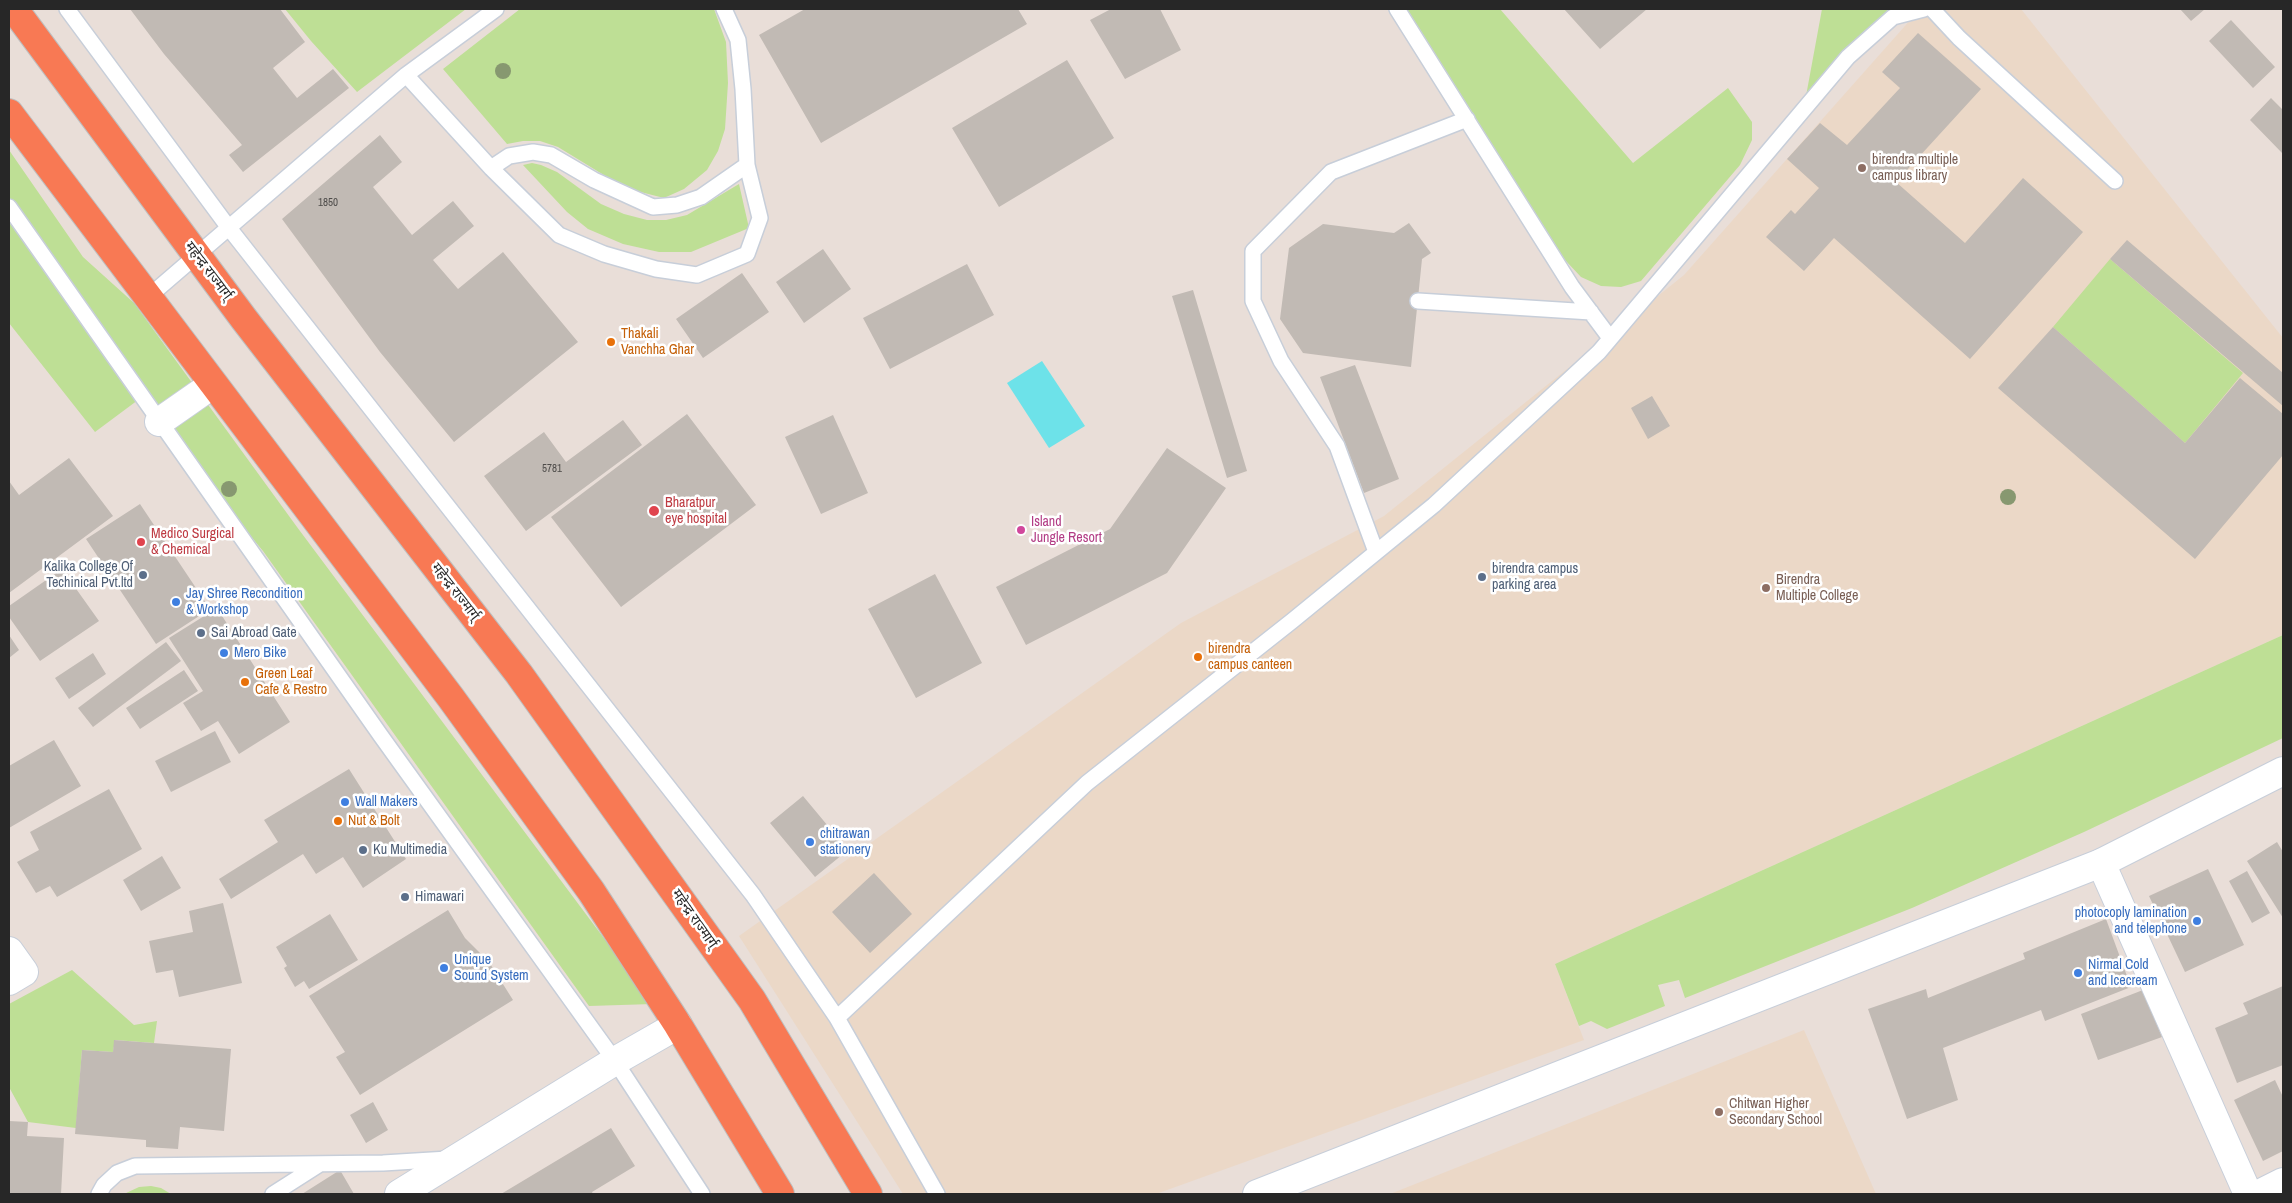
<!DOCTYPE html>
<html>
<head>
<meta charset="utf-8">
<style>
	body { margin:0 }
	#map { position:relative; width:2292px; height:1203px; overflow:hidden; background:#e9ded8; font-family:"Archivo Narrow",sans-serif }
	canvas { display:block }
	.frame { position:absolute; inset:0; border:10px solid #272727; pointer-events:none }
</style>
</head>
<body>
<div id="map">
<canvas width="2292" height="1203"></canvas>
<div class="frame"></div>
</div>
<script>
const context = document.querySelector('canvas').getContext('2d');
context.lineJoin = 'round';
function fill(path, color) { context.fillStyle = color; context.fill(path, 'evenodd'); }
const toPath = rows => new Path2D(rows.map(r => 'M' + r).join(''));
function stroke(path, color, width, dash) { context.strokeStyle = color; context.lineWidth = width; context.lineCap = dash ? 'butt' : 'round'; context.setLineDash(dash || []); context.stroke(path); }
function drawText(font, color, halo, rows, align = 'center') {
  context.font = font + ' "Archivo Narrow","Noto Sans Devanagari",sans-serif'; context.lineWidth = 5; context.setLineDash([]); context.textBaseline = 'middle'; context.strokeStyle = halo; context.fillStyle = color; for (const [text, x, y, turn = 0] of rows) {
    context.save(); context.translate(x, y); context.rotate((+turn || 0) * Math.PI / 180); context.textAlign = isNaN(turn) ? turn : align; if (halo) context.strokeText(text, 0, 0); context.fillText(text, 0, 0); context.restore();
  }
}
fill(toPath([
	[1920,9,2021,9,2283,338,2283,635,1555,964,1584,1040,1156,1194,903,1194,739,936,1181,623,1384,516,1684,275],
	[1804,1030,1876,1194,1390,1194]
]), '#ebd8c7');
fill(toPath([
	[285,9,466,9,357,92,311,41],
	[520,9,714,9,726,42,728,83,725,129,718,151,707,170,684,189,664,198,625,188,558,147,540,141,523,141,507,144,443,69],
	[1407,9,1500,9,1633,163,1728,88,1752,122,1752,140,1740,165,1641,281,1621,287,1601,286,1581,277,1565,260],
	[1822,9,1896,9,1806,96],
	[9,150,83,257,134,303,297,527,653,1004,589,1006,263,551,138,400,95,432,9,323],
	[532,163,541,165,557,172,601,204,624,214,647,220,666,220,687,215,739,184,749,228,691,252,659,252,623,244,588,229,567,212,523,165],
	[2110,259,2243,373,2185,443,2053,327],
	[2283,635,2283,738,2084,832,1912,908,1685,998,1679,980,1658,985,1665,1006,1607,1029,1591,1021,1579,1026,1555,964],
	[72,970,134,1025,157,1021,154,1043,115,1040,113,1052,82,1050,76,1128,28,1122,9,1087,9,1004],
	[151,1186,161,1188,171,1194,124,1194,139,1187]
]), '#bedf95');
fill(toPath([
	[1042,361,1085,426,1049,448,1007,383]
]), '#6de2e9');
fill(toPath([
	[130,9,280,9,305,42,273,68,297,98,333,69,349,88,243,172,229,155,242,145,164,54],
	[805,9,1018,9,1027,24,821,143,759,35],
	[1111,9,1160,9,1181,50,1125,79,1090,20],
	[1564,9,1647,9,1600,49],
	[2180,9,2205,9,2191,21],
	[2231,20,2275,67,2253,88,2209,41],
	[1918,33,1981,89,1896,182,1965,243,2023,178,2083,232,1970,359,1834,238,1804,271,1766,237,1791,210,1795,214,1819,188,1787,159,1820,123,1847,145,1900,88,1882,72],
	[1067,60,1114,138,999,207,952,128],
	[2271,98,2283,110,2283,154,2250,120],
	[380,135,402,162,373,187,412,235,453,201,474,226,433,260,458,289,503,252,578,342,454,442,380,352,282,219],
	[1409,223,1431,253,1422,259,1411,367,1303,353,1280,319,1289,248,1323,224,1394,233],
	[2127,240,2283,373,2283,406,2110,259],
	[823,249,851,289,804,323,776,282],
	[967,264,994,315,890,369,863,318],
	[742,273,769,312,703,358,676,319],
	[1193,290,1247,471,1227,478,1172,296],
	[2053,327,2185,443,2240,378,2283,414,2283,455,2195,559,1998,388],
	[1355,365,1399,479,1364,493,1320,377],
	[1652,396,1670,426,1648,439,1631,408],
	[687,414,756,505,621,607,551,517],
	[833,415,868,493,821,514,785,437],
	[623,420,642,445,526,531,484,476,544,432,566,462],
	[1167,448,1226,488,1167,573,1026,645,996,587,1110,529],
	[69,458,113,516,9,593,9,481,19,495],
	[140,504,210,609,156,644,86,539],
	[62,569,99,621,40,661,9,617,9,606],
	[935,574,982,663,916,698,868,609],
	[217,608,290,722,239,754,218,721,201,731,183,703,203,691,169,638],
	[9,635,19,650,9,658],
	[166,642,181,661,93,727,78,708],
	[93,653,106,674,69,699,55,678],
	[184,670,198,691,140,729,126,708],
	[215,731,231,762,171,792,155,761],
	[54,740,81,786,9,828,9,766],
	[349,769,406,859,363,888,343,857,316,874,303,854,231,899,219,879,278,842,264,820],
	[109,789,142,849,57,897,50,886,36,893,17,862,39,850,30,832],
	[803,796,848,850,815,877,770,823],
	[2277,842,2283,852,2283,918,2247,861],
	[162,856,181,888,141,911,123,880],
	[2208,869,2244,945,2185,972,2149,896],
	[2247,871,2270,913,2252,923,2229,881],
	[874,873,912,914,870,953,832,912],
	[223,903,242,983,179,997,173,970,156,973,149,941,193,932,189,911],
	[448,910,465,938,489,962,513,1000,360,1095,336,1057,345,1052,309,996],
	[330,914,358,960,309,989,304,981,295,987,284,968,287,966,276,947],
	[2106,919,2131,987,2045,1021,2041,1010,1943,1048,1958,1100,1907,1119,1868,1009,1926,989,1928,998,2025,959,2023,953],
	[2283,986,2283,1065,2237,1083,2215,1028,2248,1014,2243,1003],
	[2143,990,2162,1037,2098,1060,2081,1014],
	[114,1040,231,1049,224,1131,180,1127,178,1149,146,1147,146,1140,75,1134,82,1050,113,1052],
	[2275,1080,2283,1097,2283,1151,2263,1161,2234,1100],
	[373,1102,388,1130,366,1143,350,1115],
	[9,1121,28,1122,27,1136,64,1138,61,1194,9,1194],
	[611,1128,635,1166,592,1192,593,1194,501,1194],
	[340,1170,354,1194,302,1194]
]), '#c1bab4');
const lane = toPath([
	[67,9,229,228,753,895,837,1018,937,1194],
	[1397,9,1572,287,1610,338],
	[1932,9,1959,38,2115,181],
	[406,75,496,9],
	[491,168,509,156,533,152,551,155,594,180,653,207,677,205,701,197,747,165],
	[9,207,381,736,615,1061,702,1194],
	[147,298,406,75,491,168,559,235,604,254,656,269,697,275,747,254,760,218,747,165,743,89,738,40,724,9],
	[1418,301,1591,312],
	[1376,552,1337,446,1281,361,1253,301,1253,251,1331,172,1467,119],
	[837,1018,1087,783,1292,621,1434,505,1599,352,1848,57,1893,17,1924,9],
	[99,1194,104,1185,117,1173,135,1166,383,1163,448,1159],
	[273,1194,320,1164]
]);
const street = toPath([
	[159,422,212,385],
	[2101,863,2248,1194],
	[9,951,24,972,9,981],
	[399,1194,615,1061,678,1025],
	[2259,1194,2283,1182]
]);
const secondary = toPath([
	[1257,1194,2101,863,2283,771]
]);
const highway = toPath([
	[14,9,244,319,519,674,752,1000,868,1194],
	[9,113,451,698,591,891,678,1025,780,1194]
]);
stroke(lane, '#c7ced9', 18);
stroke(street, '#c7ced9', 30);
stroke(secondary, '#c7ced9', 30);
stroke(highway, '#bebebe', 30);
stroke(lane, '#fff', 15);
stroke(street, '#fff', 28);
stroke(secondary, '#fff', 28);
stroke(highway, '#f87954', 28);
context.fillStyle = '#879870';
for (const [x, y] of [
	[503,71],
	[229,489],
	[2008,497]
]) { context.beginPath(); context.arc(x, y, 8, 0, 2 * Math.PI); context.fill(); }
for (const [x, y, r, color] of [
	[1862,168,5,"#8d6e63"],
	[611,342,5,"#e8710a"],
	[654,511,6,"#e0444e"],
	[1021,530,5,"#d1479c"],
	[141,542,5,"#e0444e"],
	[143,575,5,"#5c6f8a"],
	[1482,577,5,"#5c6f8a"],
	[1766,588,5,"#8d6e63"],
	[176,602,5,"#3f7fe0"],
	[201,633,5,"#5c6f8a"],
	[224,653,5,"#3f7fe0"],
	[1198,657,5,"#e8710a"],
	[245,682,5,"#e8710a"],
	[345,802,5,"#3f7fe0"],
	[338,821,5,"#e8710a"],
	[810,842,5,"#3f7fe0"],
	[363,850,5,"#5c6f8a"],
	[405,897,5,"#5c6f8a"],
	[2197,921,5,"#3f7fe0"],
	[444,968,5,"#3f7fe0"],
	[2078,973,5,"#3f7fe0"],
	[1719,1112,5,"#8d6e63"]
]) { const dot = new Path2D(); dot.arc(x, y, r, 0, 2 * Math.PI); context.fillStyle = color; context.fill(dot); stroke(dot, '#fff', 2); }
drawText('11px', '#4e4c4a', null, [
	["1850",328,203],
	["5781",552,469]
]);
drawText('14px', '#785e54', '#fff', [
	["birendra multiple",1872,160],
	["campus library",1872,176],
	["Birendra",1776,580],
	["Multiple College",1776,596],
	["Chitwan Higher",1729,1104],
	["Secondary School",1729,1120]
], 'left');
drawText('14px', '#272727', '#fff', [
	["महेन्द्र राज्मार्ग्",208,271,53],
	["महेन्द्र राज्मार्ग्",455,592,52],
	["महेन्द्र राज्मार्ग्",694,919,55]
]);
drawText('14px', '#c56008', '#fff', [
	["Thakali",621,334],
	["Vanchha Ghar",621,350],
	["birendra",1208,649],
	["campus canteen",1208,665],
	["Green Leaf",255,674],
	["Cafe & Restro",255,690],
	["Nut & Bolt",348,821]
], 'left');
drawText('14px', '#be3a42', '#fff', [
	["Bharatpur",665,503],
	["eye hospital",665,519],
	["Medico Surgical",151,534],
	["& Chemical",151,550]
], 'left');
drawText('14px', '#b23c85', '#fff', [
	["Island",1031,522],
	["Jungle Resort",1031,538]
], 'left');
drawText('14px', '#4e5e75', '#fff', [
	["Kalika College Of",133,567,"right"],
	["Techinical Pvt.ltd",133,583,"right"],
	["birendra campus",1492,569],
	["parking area",1492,585],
	["Sai Abroad Gate",211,633],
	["Ku Multimedia",373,850],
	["Himawari",415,897]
], 'left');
drawText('14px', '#366cbe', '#fff', [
	["Jay Shree Recondition",186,594],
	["& Workshop",186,610],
	["Mero Bike",234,653],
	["Wall Makers",355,802],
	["chitrawan",820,834],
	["stationery",820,850],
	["photocoply lamination",2187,913,"right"],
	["and telephone",2187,929,"right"],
	["Unique",454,960],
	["Sound System",454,976],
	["Nirmal Cold",2088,965],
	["and Icecream",2088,981]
], 'left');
</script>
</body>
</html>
